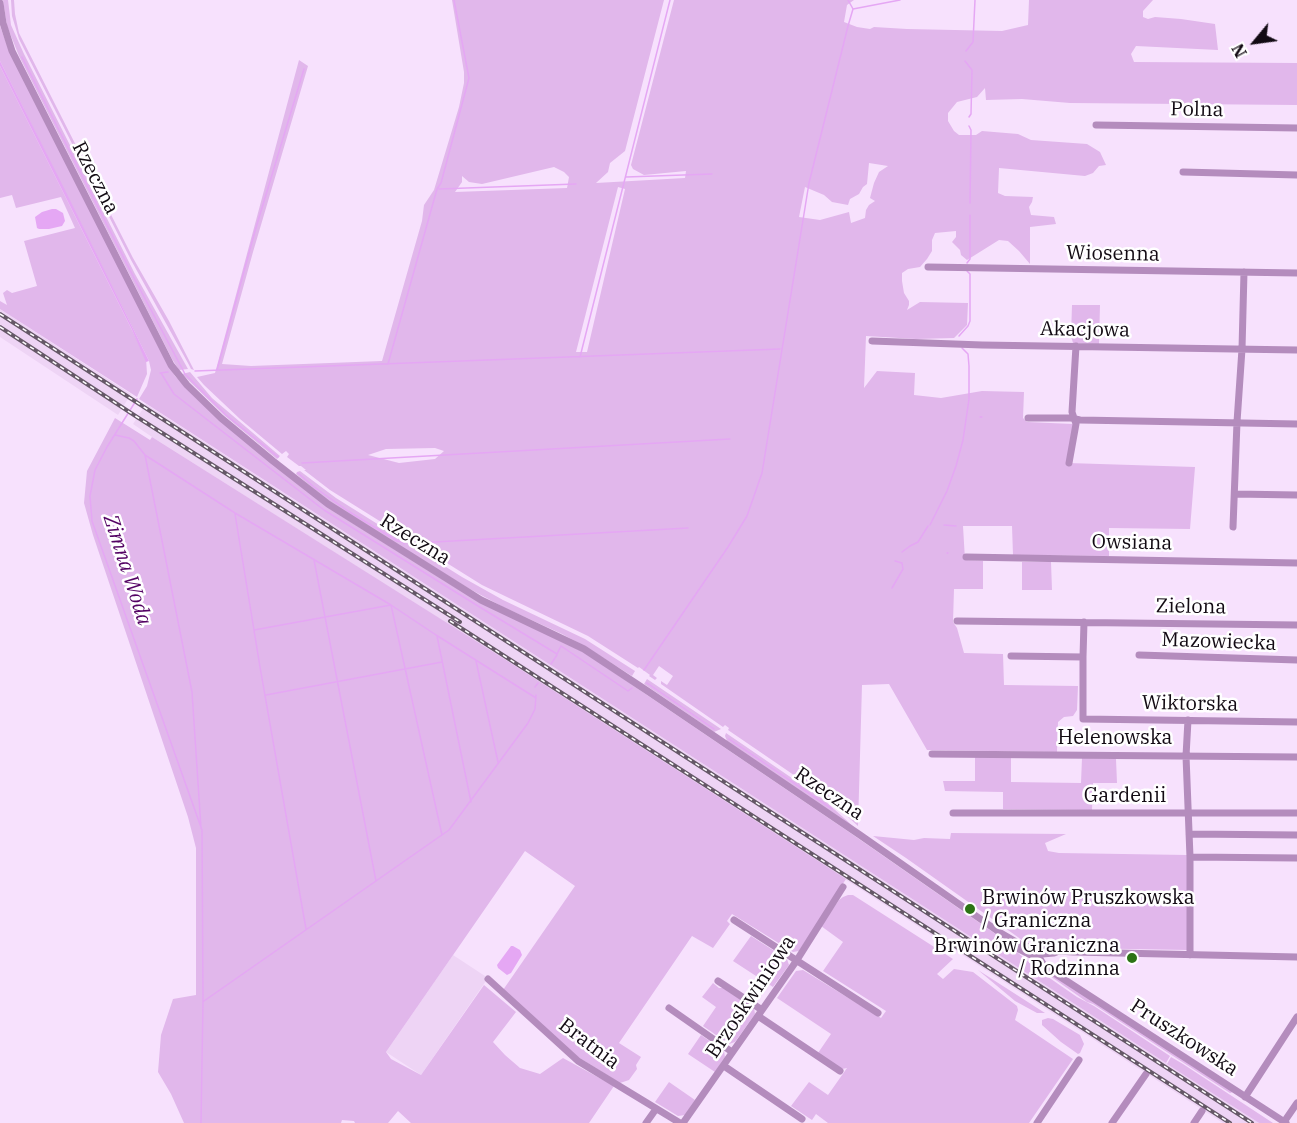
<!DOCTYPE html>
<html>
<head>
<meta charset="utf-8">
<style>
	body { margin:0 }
	#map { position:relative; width:1297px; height:1123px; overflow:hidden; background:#f7e1fd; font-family:"IBM Plex Serif",serif }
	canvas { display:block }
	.north { position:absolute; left:1225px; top:12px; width:60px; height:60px; -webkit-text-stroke:4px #fff; paint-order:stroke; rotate:241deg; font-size:16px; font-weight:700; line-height:24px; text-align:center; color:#120a13 }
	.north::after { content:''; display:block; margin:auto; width:21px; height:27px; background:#120a13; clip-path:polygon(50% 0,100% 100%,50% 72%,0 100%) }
</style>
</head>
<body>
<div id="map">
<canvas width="1297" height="1123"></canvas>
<div class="north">N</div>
</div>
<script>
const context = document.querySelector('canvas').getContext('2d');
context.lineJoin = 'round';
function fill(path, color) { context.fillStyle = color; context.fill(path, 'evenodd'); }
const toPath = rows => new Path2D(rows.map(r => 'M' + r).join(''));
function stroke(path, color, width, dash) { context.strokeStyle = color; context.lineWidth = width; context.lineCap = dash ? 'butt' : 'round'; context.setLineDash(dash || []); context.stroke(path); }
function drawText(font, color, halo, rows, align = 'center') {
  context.font = font + ' "IBM Plex Serif",serif'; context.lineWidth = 5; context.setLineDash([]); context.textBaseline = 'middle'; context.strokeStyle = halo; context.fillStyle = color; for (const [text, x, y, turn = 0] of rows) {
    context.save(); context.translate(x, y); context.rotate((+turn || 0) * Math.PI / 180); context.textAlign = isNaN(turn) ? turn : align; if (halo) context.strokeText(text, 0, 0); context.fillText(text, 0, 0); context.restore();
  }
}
fill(toPath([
	[0,309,131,394,118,415,0,337],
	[146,404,473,615,1259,1123,1223,1123,558,694,152,437,133,424],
	[453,955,488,978,421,1075,386,1052]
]), '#eed4f5');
fill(toPath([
	[3,0,8,0,11,25,24,54,135,274,188,369,179,370,172,359,19,56,7,26],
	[11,0,14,0,15,14,19,33,133,258,169,321,194,370,191,369,189,365,131,260,19,39,12,16],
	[452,0,664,0,625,151,610,163,608,172,596,183,685,178,686,171,644,175,633,169,631,165,674,0,854,0,847,5,844,22,857,27,870,29,874,27,907,29,1002,31,1028,25,1029,0,1153,0,1143,11,1143,17,1148,19,1155,17,1181,19,1215,24,1218,50,1136,46,1131,54,1134,62,1297,63,1297,105,1070,103,1022,99,986,100,985,88,977,97,957,102,948,113,948,121,954,131,959,135,976,135,982,131,1018,134,1031,140,1087,144,1100,152,1106,165,1099,166,1093,173,1085,176,999,168,998,193,1005,196,1033,197,1032,202,1029,207,1031,215,1054,217,1056,224,1030,227,1030,264,1019,251,1008,241,999,240,967,260,961,255,960,250,952,242,956,237,956,231,935,233,932,240,932,251,927,259,920,267,908,269,902,273,902,281,904,293,909,301,909,305,907,310,920,302,968,303,967,325,954,338,916,339,866,336,864,388,877,371,915,373,914,395,941,398,982,391,1024,392,1023,418,1027,422,1073,424,1068,463,1195,467,1190,529,1109,528,1109,556,1013,555,1012,526,963,526,965,560,983,561,983,589,954,589,953,622,957,628,964,653,1003,654,1004,685,1078,686,1077,710,1073,716,1064,717,1058,722,1057,752,927,750,889,684,862,685,858,826,826,797,728,730,729,728,725,725,723,727,661,684,661,681,667,685,673,676,659,666,653,675,657,678,655,680,649,676,650,675,639,667,638,668,588,636,482,585,330,490,304,470,306,470,301,466,299,466,287,457,289,454,286,451,282,454,240,419,204,385,197,377,215,373,299,60,308,66,253,252,222,364,251,366,382,361,422,221,424,205,434,190,459,107,464,83,464,72],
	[869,163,888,166,879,172,874,183,870,198,875,201,869,205,866,210,865,218,851,223,849,212,820,220,799,217,805,187,824,195,832,202,848,205,850,199,859,194,863,187,867,184],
	[554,167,564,172,569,177,567,188,455,192,462,182,462,176,469,182,482,184],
	[618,187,625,189,587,352,576,352],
	[435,448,444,451,435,459,399,463,368,455,386,449],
	[0,26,10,53,167,363,175,376,194,396,224,424,330,509,453,586,490,607,585,653,849,832,997,935,1017,950,1017,952,1038,970,1077,997,1094,1006,1170,1056,1166,1063,139,399,147,386,151,370,149,361,0,61],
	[0,66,146,358,147,374,137,397,0,309,0,301,7,305,3,293,7,290,12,293,37,286,24,241,75,228,61,197,16,208,12,195,0,198],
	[1072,305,1100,305,1099,344,1073,343,1071,336],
	[190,372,212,398,280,456,277,459,225,416,182,374],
	[115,418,150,440,152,437,509,662,846,879,799,951,793,952,732,914,727,921,730,924,713,948,692,936,619,1043,641,1057,636,1065,637,1069,629,1080,620,1083,578,1057,503,990,575,886,525,851,386,1052,391,1059,421,1075,484,985,516,1012,493,1042,505,1055,520,1068,540,1074,563,1058,614,1086,589,1123,411,1123,398,1111,388,1123,355,1123,354,1121,342,1120,341,1123,184,1123,171,1094,158,1072,161,1035,173,999,196,995,196,848,188,817,93,535,84,503,87,471],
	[300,471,336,498,462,577,503,600,585,639,635,671,632,676,586,647,562,634,503,607,468,588,348,514,326,499,296,474,297,472],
	[1022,562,1051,562,1052,590,1022,590],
	[647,679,721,729,714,732,644,684],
	[726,733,824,800,855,828,727,741,725,736],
	[975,757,1011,757,1011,782,1081,783,1082,758,1116,759,1117,783,1093,783,1092,810,1003,809,1003,792,945,791,943,781,975,781],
	[951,833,1066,834,1045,843,1048,851,1059,853,1187,855,1188,950,1072,948,1054,945,1037,940,1022,940,906,858,873,836,914,840,924,838,950,839],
	[848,895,853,895,953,959,937,974,943,979,954,969,973,972,1017,1006,1018,1010,1015,1020,1073,1059,1029,1123,828,1123,816,1114,812,1120,791,1106,809,1082,828,1095,847,1068,842,1069,818,1053,831,1034,777,998,796,971,803,970,881,1018,886,1011,823,971,843,942,821,926,839,900,843,897],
	[751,936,787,959,789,965,773,987,733,961],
	[1042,968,1233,1092,1230,1093,1093,1004,1087,1002,1043,971],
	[978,970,1045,1013,1037,1013,1015,1001],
	[713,983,719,988,723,988,754,1008,755,1014,735,1042,729,1044,703,1026,716,1007,702,997],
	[1048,1018,1053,1019,1080,1035,1084,1044,1080,1053,1078,1054,1061,1042,1042,1025,1042,1020],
	[701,1035,724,1051,725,1057,715,1072,688,1054],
	[1171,1057,1183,1064,1273,1123,1259,1123,1167,1064],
	[669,1082,695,1100,685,1115,678,1116,655,1102]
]), '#e1b7eb');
fill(toPath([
	[0,61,68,196,149,361,146,362,132,330,0,66],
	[52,209,56,209,63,213,65,221,62,226,49,229,39,229,37,228,35,217,42,212],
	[511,946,513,946,520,950,522,955,511,973,507,975,498,968,497,965]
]), '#e5a7f4');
stroke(toPath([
	[848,0,853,9],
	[966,51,973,42,975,0],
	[22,57,133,276,185,374,226,415,278,457],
	[965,61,972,70,971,114,969,117],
	[969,126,971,130,970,203],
	[626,177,712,174],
	[439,189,576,184],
	[967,263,970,259,970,215],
	[959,336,968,326,970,321,970,274,967,271],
	[580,357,670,0],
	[388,364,437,189,441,183,469,78,454,0],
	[217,370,255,231,304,69],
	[195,371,780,349],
	[160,373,168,372],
	[161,373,174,394,324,510,478,606,557,654,561,646,628,691,632,688],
	[137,399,107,447,95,470,90,496,92,521,202,830,203,1001,201,1123],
	[980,417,982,417],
	[115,435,129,438,134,441,145,455,192,692,201,828],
	[145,455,235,513,391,605,436,635,536,698],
	[302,463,730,439],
	[298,473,314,487,348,511,397,541,403,542,404,544],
	[235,514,260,667,306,929],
	[930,525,947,491,956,466,963,440,969,399,969,366,968,354,962,348],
	[944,525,956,526],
	[416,543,688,528],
	[902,552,910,546,918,542,928,526],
	[947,553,948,553],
	[314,560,376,881],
	[895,561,902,563],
	[892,588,903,569,902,563],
	[254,630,391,605,442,835],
	[437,636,471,802],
	[476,661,498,762],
	[551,664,557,655],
	[644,670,728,547,747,516,762,473,809,183,848,26,853,9,900,0],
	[647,683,714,729],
	[535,687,538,683],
	[266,695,442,662],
	[729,739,832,809],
	[204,1001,449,830,528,723,535,709,536,695]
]), '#e5a7f4', 1.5);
stroke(toPath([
	[0,3,3,23,12,51,171,365,187,385,221,418,273,461,328,504,481,600,584,649,649,692,860,835,999,932,1023,946,1032,947,1037,945,1041,948,1054,949,1059,951,1073,952,1297,957],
	[1096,125,1297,128],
	[1183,172,1297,175],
	[928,267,1297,273],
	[872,341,982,345,1297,350],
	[1028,418,1071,418,1080,420,1297,424],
	[1069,463,1076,424,1072,412,1076,346],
	[1235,494,1297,495],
	[1233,527,1237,422,1242,349,1244,272],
	[966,557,1297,563],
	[957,621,1297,625],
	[1139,655,1297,660],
	[1011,656,1083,657,1084,622],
	[1083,657,1083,719,1297,722],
	[1188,720,1186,756,1190,857,1190,955],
	[932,754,1297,757],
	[953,813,1297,813],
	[1189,834,1297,835],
	[1190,857,1297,858],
	[734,920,878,1013],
	[1019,949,1035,957,1039,957,1042,954,1054,953,1059,951],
	[1039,957,1045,967,1286,1123],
	[488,979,578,1061,680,1123],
	[718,981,762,1010],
	[669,1008,732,1052],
	[758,1016,840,1071],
	[724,1066,802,1119],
	[1245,1097,1297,1017],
	[1284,1122,1297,1103],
	[646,1123,656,1109],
	[683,1123,797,960,843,887],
	[1037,1123,1079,1060],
	[1112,1123,1146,1074],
	[1194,1123,1202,1111]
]), '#b48cbd', 7);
const rail = toPath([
	[0,314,1252,1123],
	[0,327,137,417,460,622],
	[450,621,1230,1123]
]);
stroke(rail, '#655867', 4);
stroke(rail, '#fff', 1.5, [4.5]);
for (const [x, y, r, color] of [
	[970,909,6,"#2c7315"],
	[1132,958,6,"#2c7315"]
]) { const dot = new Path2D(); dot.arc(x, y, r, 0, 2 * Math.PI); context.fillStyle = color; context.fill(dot); stroke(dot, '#fff', 2); }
drawText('20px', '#120a13', '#fff', [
	["Polna",1197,110,1],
	["Rzeczna",95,178,63],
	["Wiosenna",1113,254,1],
	["Akacjowa",1085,330,1],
	["Rzeczna",415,540,32],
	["Owsiana",1132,543,1],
	["Zielona",1191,607,1],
	["Mazowiecka",1219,642,2],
	["Wiktorska",1190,704,1],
	["Helenowska",1115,738],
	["Rzeczna",829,794,34],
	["Gardenii",1125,796],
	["Brzoskwiniowa",751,997,-56],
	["Pruszkowska",1184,1038,33],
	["Bratnia",589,1044,37]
]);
drawText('20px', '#120a13', '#fff', [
	["Brwinów Pruszkowska",982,898],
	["/ Graniczna",982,921],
	["Brwinów Graniczna",1120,946,"right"],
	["/ Rodzinna",1120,969,"right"]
], 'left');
drawText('italic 21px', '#540364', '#fff', [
	["Zimna Woda",127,570,72]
]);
</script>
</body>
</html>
